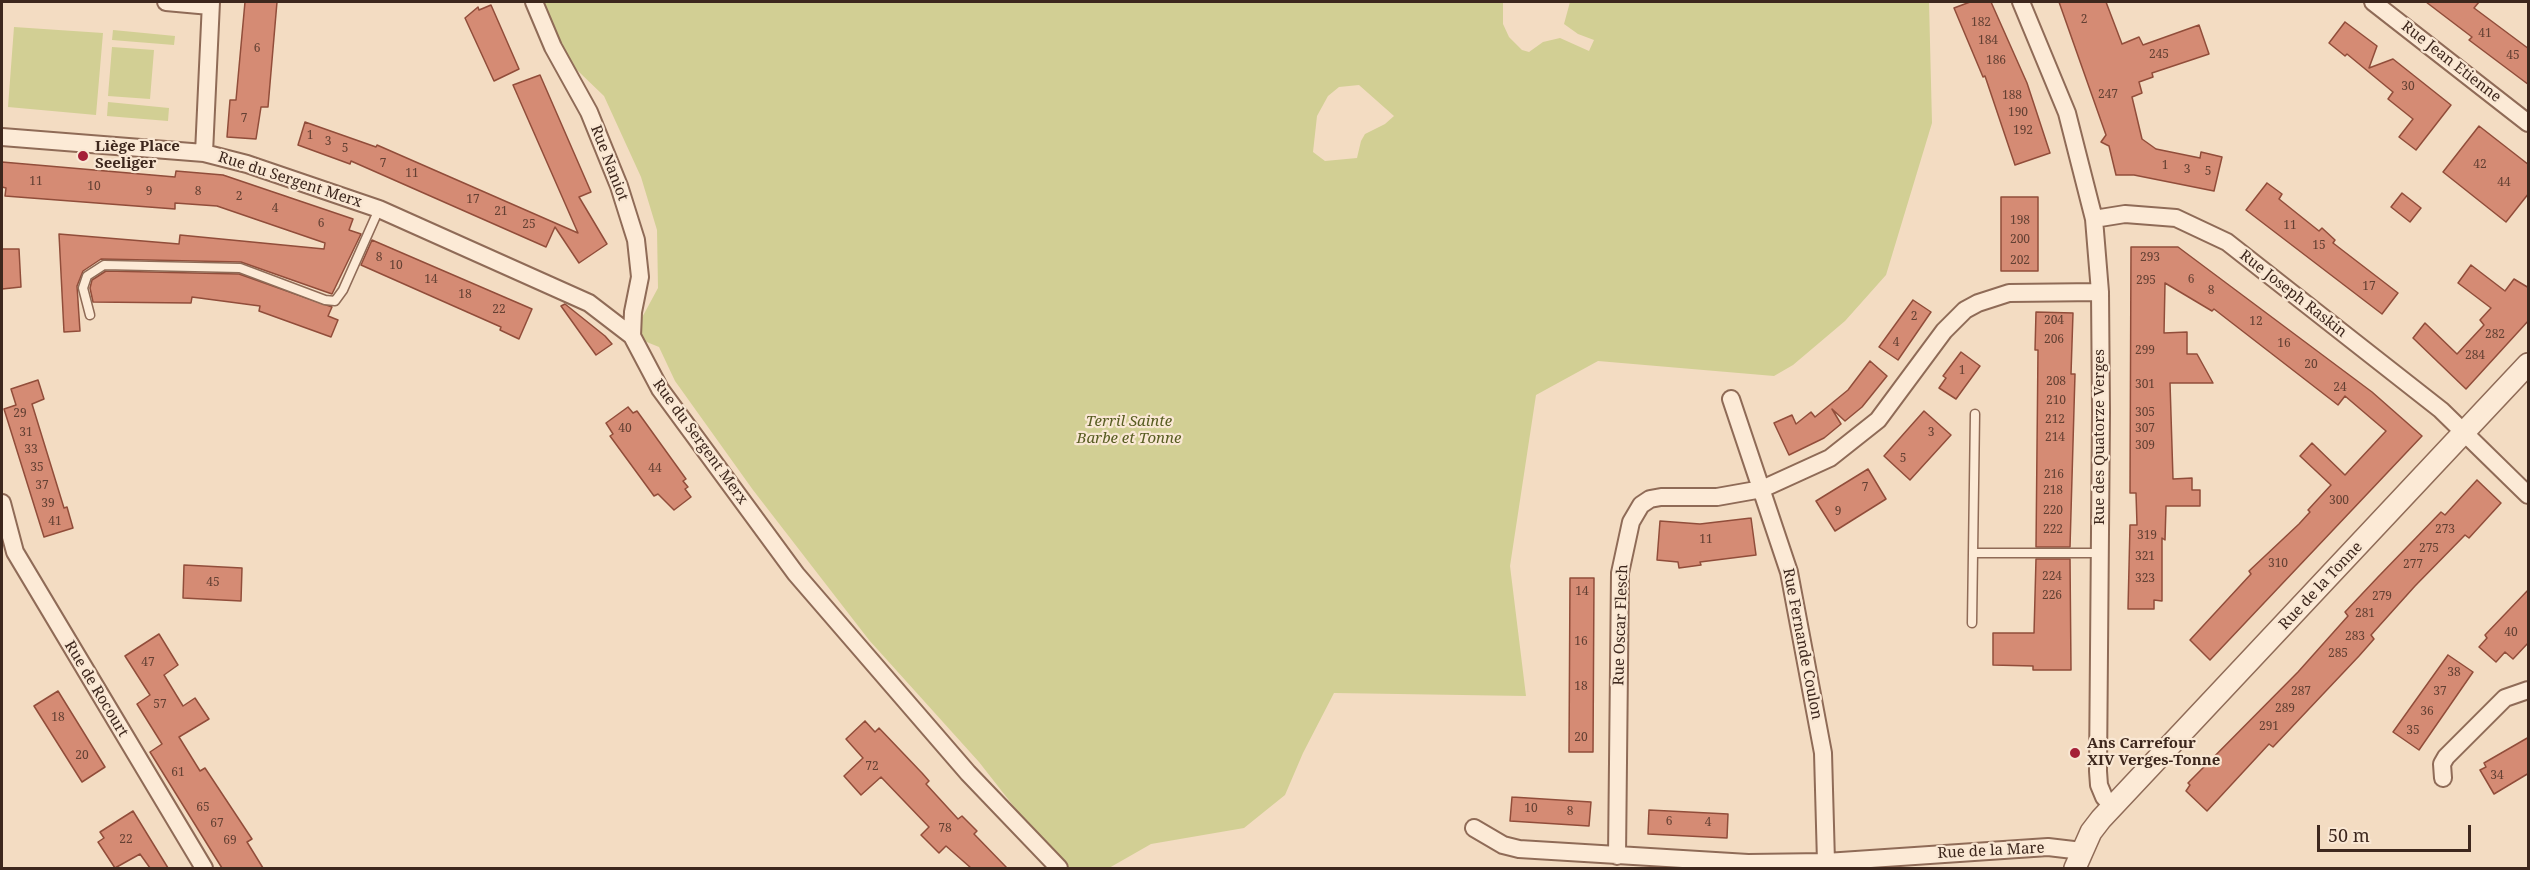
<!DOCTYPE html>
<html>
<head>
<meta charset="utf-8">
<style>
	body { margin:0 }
	#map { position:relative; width:2530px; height:870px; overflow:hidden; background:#f3dcc2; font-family:"Noto Serif",serif }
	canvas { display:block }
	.frame { position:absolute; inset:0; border:3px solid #3d271d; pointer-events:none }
	.scale { position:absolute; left:2317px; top:825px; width:154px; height:27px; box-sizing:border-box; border:3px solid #3d271d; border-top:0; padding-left:8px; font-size:18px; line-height:21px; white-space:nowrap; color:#3d271d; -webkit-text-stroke:4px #f9e7d3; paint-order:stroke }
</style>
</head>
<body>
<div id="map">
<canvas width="2530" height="870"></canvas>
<div class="frame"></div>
<div class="scale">50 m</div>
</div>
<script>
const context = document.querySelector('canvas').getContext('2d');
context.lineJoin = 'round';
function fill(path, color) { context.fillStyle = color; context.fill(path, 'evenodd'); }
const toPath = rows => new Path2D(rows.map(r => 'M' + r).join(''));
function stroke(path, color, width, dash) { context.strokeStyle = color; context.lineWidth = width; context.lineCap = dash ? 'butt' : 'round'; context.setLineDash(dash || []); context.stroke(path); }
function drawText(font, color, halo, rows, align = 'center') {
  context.font = font + ' "Noto Serif",serif'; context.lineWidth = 4.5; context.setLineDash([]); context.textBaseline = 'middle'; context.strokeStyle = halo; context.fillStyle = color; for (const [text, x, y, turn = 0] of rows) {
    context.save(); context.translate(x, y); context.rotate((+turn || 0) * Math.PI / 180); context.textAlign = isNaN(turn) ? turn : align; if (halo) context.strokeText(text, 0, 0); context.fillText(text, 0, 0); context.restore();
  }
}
fill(toPath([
	[534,2,1503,2,1503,24,1509,37,1522,50,1529,52,1543,42,1560,38,1589,51,1594,40,1578,34,1564,24,1570,2,1929,2,1932,123,1886,275,1845,321,1793,365,1774,376,1598,361,1536,395,1510,566,1526,696,1334,693,1303,753,1285,795,1244,828,1151,844,1109,868,1062,868,979,762,869,640,753,490,675,381,659,347,632,336,658,288,657,230,641,177,604,96,553,47],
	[1359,85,1394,116,1385,124,1365,134,1361,141,1357,158,1325,161,1313,152,1317,116,1328,96,1339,87],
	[14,27,103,33,96,115,8,107],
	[113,30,175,36,174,45,112,40],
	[112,47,154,50,150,99,108,96],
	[108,102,169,108,168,121,107,116]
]), '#d2cf94');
const building = toPath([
	[245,2,277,2,268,107,261,107,256,139,227,137,230,100,236,100,245,2],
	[1970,2,1991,2,2027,83,2050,153,2015,165,1985,76,1983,77,1954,8,1970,2],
	[2059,2,2106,2,2122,44,2139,37,2143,45,2199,25,2209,54,2152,73,2153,77,2139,82,2142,93,2132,97,2142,139,2156,149,2200,158,2201,152,2222,157,2214,191,2134,175,2116,175,2109,146,2101,142,2106,135,2059,2],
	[2426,2,2479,2,2474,8,2529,49,2529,85,2469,40,2472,37,2426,2],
	[491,5,519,69,494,81,465,18,478,7,479,10,491,5],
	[2345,22,2377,46,2369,68,2393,59,2451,105,2416,150,2399,137,2413,119,2388,99,2393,92,2347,54,2345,56,2329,43,2345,22],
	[540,75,591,192,579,197,607,244,579,263,555,227,546,247,351,161,350,164,298,145,305,122,376,147,377,145,578,233,513,85,540,75],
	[2479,126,2529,165,2529,193,2506,222,2443,172,2479,126],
	[2,162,175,177,176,171,223,175,353,219,349,230,361,234,332,294,241,262,101,259,83,271,77,286,80,331,64,332,59,234,179,244,180,235,324,249,325,243,217,206,175,203,175,209,5,196,6,188,2,187,2,162],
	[2267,183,2282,194,2279,199,2319,231,2322,228,2335,240,2333,243,2398,293,2382,314,2246,210,2267,183],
	[2402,193,2421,208,2410,222,2391,207,2402,193],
	[2001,197,2038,197,2038,271,2001,271,2001,197],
	[372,240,532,309,519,339,500,330,501,327,361,265,372,240],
	[2131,247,2178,247,2372,392,2422,436,2210,660,2190,640,2251,574,2249,571,2299,524,2310,512,2308,510,2331,485,2300,456,2312,443,2345,475,2386,431,2345,396,2338,405,2214,309,2212,311,2165,283,2164,333,2187,332,2187,354,2197,354,2213,383,2170,383,2173,479,2192,478,2192,490,2200,490,2200,506,2166,506,2165,540,2162,538,2162,601,2154,600,2154,609,2128,609,2130,525,2137,525,2136,493,2130,493,2131,247],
	[2,249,19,249,21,287,2,289,2,249],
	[2471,265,2505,291,2514,279,2529,288,2529,320,2466,389,2413,338,2425,323,2457,354,2484,325,2480,320,2491,308,2458,283,2471,265],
	[106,271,239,274,332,307,328,316,338,320,331,337,259,311,260,306,192,297,191,303,93,302,90,288,92,280,106,271],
	[1913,300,1931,312,1898,360,1879,347,1913,300],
	[565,304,605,336,612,344,596,355,561,306,565,304],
	[2036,312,2073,313,2071,374,2075,374,2070,547,2036,547,2038,350,2035,350,2036,312],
	[1961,352,1980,366,1956,399,1939,388,1946,378,1943,376,1961,352],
	[1870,361,1887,376,1862,407,1845,421,1832,409,1841,424,1824,438,1789,455,1774,423,1792,415,1796,424,1811,412,1815,417,1848,390,1870,361],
	[38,380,44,399,32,404,64,508,67,507,73,528,44,537,4,409,16,405,11,389,38,380],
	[628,407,633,413,637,411,686,479,683,481,688,487,685,489,691,497,674,510,658,494,654,496,610,436,613,434,606,423,628,407],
	[1924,411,1951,435,1910,480,1884,456,1924,411],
	[1868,469,1886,499,1835,531,1816,501,1868,469],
	[2477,480,2501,503,2469,538,2465,535,2415,586,2371,635,2374,639,2359,656,2273,747,2269,744,2207,811,2186,791,2190,785,2188,783,2298,672,2348,616,2345,612,2378,577,2441,512,2445,515,2477,480],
	[1751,518,1756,555,1700,562,1701,565,1679,568,1678,562,1657,560,1660,521,1700,524,1751,518],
	[2036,559,2070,559,2071,670,2033,670,2033,666,1993,665,1993,633,2034,633,2036,559],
	[184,565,242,568,241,601,183,598,184,565],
	[1570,578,1594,578,1593,752,1569,752,1570,578],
	[2529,589,2529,642,2513,659,2505,652,2496,662,2479,647,2487,638,2485,635,2529,589],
	[159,634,178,665,164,675,183,706,195,698,209,719,179,737,200,771,205,768,252,839,247,842,263,868,222,868,150,752,162,744,137,704,150,695,125,656,159,634],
	[2448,655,2473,672,2419,750,2393,732,2448,655],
	[58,691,105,767,82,782,34,706,58,691],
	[865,721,875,732,879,728,922,773,929,781,926,784,958,819,962,816,977,831,974,834,1007,868,971,868,946,846,939,853,921,835,929,827,881,777,861,795,844,776,863,758,846,739,865,721],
	[2529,737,2529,773,2494,794,2480,770,2486,767,2484,763,2529,737],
	[1512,797,1591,802,1589,826,1510,821,1512,797],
	[1649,810,1728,814,1727,838,1648,834,1649,810],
	[133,811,168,868,150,868,140,854,115,868,98,842,104,838,100,832,133,811]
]);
fill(building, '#d58b74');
stroke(building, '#914d3a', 1.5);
const service = toPath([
	[90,315,83,288,87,276,104,265,240,268,325,300,335,301,343,290,379,209],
	[1973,553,2099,553],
	[1972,623,1975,414]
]);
const minor = toPath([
	[166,2,210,6],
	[534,2,553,47,589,112,619,186,636,240,640,277,633,312,632,336],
	[2021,2,2067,113,2094,219,2100,292,2101,412,2098,771,2099,785,2104,797,2113,807],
	[2373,2,2528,123],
	[2,137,204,153,247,164,379,209,589,303,632,336,660,389,796,574,968,773,1059,868],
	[204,153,211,2],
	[2094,219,2125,214,2176,218,2227,242,2441,410,2528,495],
	[1731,399,1789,572,1823,753,1826,862],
	[2,503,15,552,204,868],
	[2443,778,2442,764,2446,757,2505,698,2528,690],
	[1474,828,1503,845,1519,849,1748,863,1826,862,2048,847,2082,851],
	[1617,856,1620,573,1631,522,1641,505,1650,499,1661,497,1717,497,1762,489,1830,458,1878,420,1944,331,1965,310,1978,303,2009,293,2100,292]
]);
const tertiary = toPath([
	[2075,868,2091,832,2101,819,2528,364]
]);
stroke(service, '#8f6b57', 11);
stroke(minor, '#8f6b57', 20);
stroke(tertiary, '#8f6b57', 24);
stroke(service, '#fcead6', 8);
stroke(minor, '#fcead6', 16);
stroke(tertiary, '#fcead6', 21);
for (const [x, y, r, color] of [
	[83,156,6,"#a52038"],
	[2075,753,6,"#a52038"]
]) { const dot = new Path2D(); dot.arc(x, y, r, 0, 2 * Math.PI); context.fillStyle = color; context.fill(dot); stroke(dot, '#f9e7d3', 2); }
drawText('12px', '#634033', null, [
	["2",2084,20],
	["182",1981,23],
	["41",2485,34],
	["184",1988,41],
	["6",257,49],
	["245",2159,55],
	["45",2513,56],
	["186",1996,61],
	["30",2408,87],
	["247",2108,95],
	["188",2012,96],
	["190",2018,113],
	["7",244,119],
	["192",2023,131],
	["1",310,136],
	["3",328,142],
	["5",345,149],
	["7",383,164],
	["42",2480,165],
	["1",2165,166],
	["3",2187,170],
	["5",2208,172],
	["11",412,174],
	["11",36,182],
	["44",2504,183],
	["10",94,187],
	["9",149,192],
	["8",198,192],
	["2",239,197],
	["17",473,200],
	["4",275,209],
	["21",501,212],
	["198",2020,221],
	["6",321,224],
	["25",529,225],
	["11",2290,226],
	["200",2020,240],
	["15",2319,246],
	["8",379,258],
	["293",2150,258],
	["202",2020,261],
	["10",396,266],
	["14",431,280],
	["6",2191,280],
	["295",2146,281],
	["17",2369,287],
	["8",2211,291],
	["18",465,295],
	["22",499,310],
	["2",1914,317],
	["204",2054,321],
	["12",2256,322],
	["282",2495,335],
	["206",2054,340],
	["4",1896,343],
	["16",2284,344],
	["299",2145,351],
	["284",2475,356],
	["20",2311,365],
	["1",1962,371],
	["208",2056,382],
	["301",2145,385],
	["24",2340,388],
	["210",2056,401],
	["305",2145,413],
	["29",20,414],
	["212",2055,420],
	["40",625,429],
	["307",2145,429],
	["31",26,433],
	["3",1931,433],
	["214",2055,438],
	["309",2145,446],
	["33",31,450],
	["5",1903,459],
	["35",37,468],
	["44",655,469],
	["216",2054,475],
	["37",42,486],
	["7",1865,488],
	["218",2053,491],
	["300",2339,501],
	["39",48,504],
	["220",2053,511],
	["9",1838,512],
	["41",55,522],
	["222",2053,530],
	["273",2445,530],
	["319",2147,536],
	["11",1706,540],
	["275",2429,549],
	["321",2145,557],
	["310",2278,564],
	["277",2413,565],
	["224",2052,577],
	["323",2145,579],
	["45",213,583],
	["14",1582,592],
	["226",2052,596],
	["279",2382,597],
	["281",2365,614],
	["40",2511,633],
	["283",2355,637],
	["16",1581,642],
	["285",2338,654],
	["47",148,663],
	["38",2454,673],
	["18",1581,687],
	["287",2301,692],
	["37",2440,692],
	["57",160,705],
	["289",2285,709],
	["36",2427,712],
	["18",58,718],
	["291",2269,727],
	["35",2413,731],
	["20",1581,738],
	["20",82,756],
	["72",872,767],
	["61",178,773],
	["34",2497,776],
	["65",203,808],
	["10",1531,809],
	["8",1570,812],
	["6",1669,822],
	["4",1708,823],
	["67",217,824],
	["78",945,829],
	["22",126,840],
	["69",230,841]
]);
drawText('15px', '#3d271d', '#f9e7d3', [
	["Rue Jean Etienne",2451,62,38],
	["Rue Naniot",609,163,69],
	["Rue du Sergent Merx",290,180,18],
	["Rue Joseph Raskin",2293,294,38],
	["Rue des Quatorze Verges",2100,437,-90],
	["Rue du Sergent Merx",700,442,54],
	["Rue de la Tonne",2321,586,-47],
	["Rue Oscar Flesch",1621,625,-88],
	["Rue Fernande Coulon",1802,644,79],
	["Rue de Rocourt",96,689,59],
	["Rue de la Mare",1991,851,-3]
]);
drawText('bold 15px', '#3d271d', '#f9e7d3', [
	["Liège Place",95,147],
	["Seeliger",95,164],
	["Ans Carrefour",2087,744],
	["XIV Verges-Tonne",2087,761]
], 'left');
drawText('italic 15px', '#575c21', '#f9e7d3', [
	["Terril Sainte",1129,422],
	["Barbe et Tonne",1129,439]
]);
</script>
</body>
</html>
